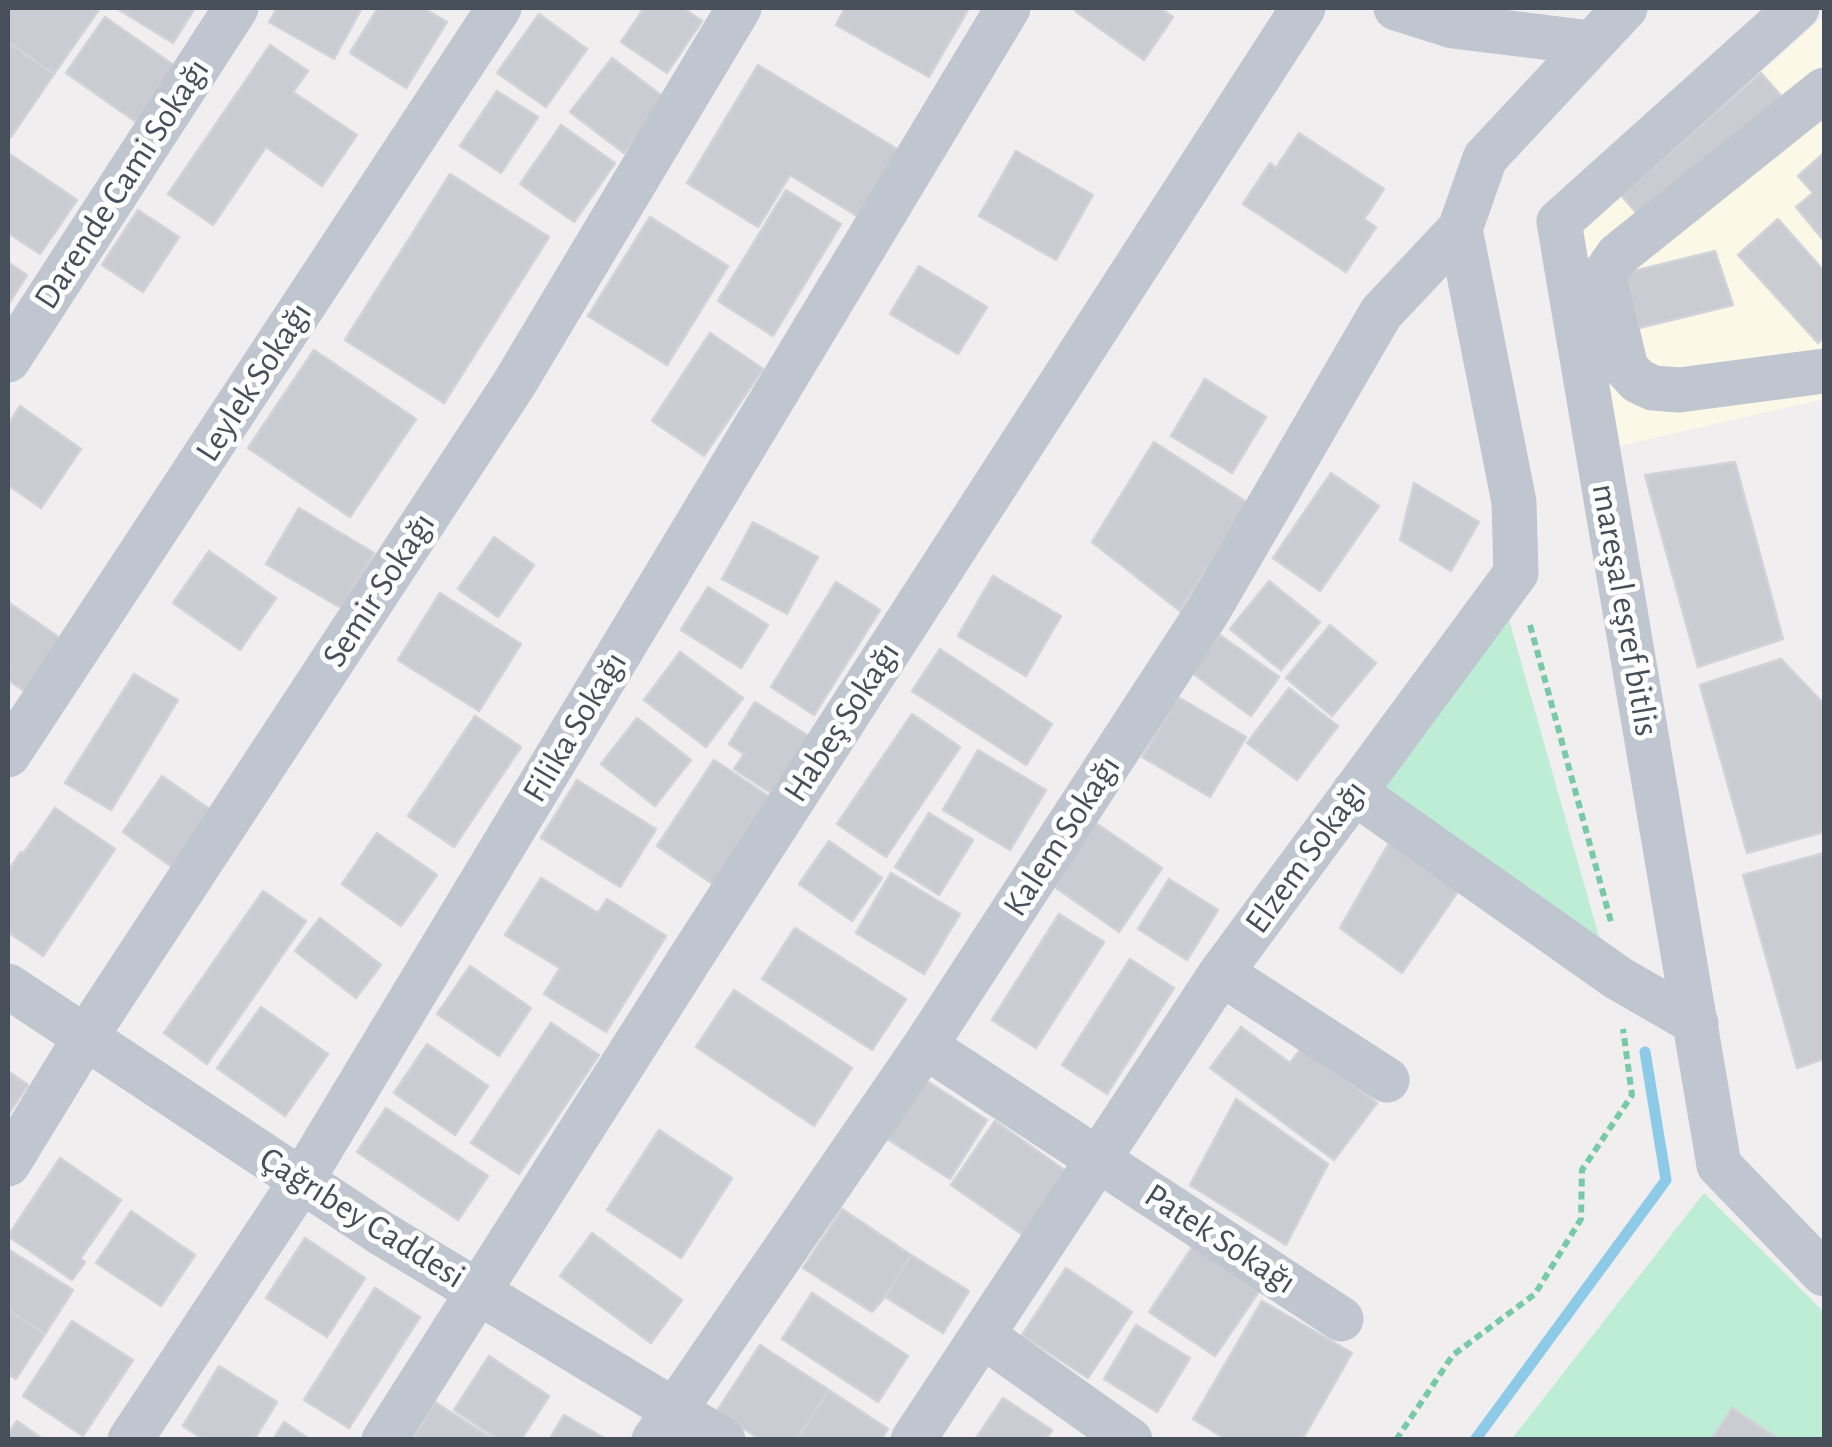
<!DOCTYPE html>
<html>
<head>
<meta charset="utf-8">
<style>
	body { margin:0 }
	#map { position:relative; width:1832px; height:1447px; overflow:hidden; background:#f0eeee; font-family:"Alegreya Sans",sans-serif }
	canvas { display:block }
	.frame { position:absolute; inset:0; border:10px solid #474f5a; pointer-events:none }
</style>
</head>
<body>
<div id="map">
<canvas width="1832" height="1447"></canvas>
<div class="frame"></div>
</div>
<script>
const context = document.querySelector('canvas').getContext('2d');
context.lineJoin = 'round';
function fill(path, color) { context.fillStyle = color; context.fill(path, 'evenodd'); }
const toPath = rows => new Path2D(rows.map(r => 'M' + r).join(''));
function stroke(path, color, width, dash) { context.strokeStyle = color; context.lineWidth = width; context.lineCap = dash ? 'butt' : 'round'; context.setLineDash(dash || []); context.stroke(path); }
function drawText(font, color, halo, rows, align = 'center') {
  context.font = font + ' "Alegreya Sans",sans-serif'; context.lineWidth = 10; context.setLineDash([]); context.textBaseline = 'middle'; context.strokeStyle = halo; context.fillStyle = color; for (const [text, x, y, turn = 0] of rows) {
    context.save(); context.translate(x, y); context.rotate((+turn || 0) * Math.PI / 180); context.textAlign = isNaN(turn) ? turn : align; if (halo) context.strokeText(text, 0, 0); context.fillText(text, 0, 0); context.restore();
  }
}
fill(toPath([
	[1824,16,1824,399,1611,448,1579,235]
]), '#fbf8e7');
fill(toPath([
	[1506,609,1601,944,1374,796],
	[1704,1193,1824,1312,1824,1439,1511,1440]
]), '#beedd5');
stroke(toPath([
	[1475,1440,1666,1180,1645,1052]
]), '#8dcae8', 11);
const building = toPath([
	[8,8,100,8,54,74,8,42,8,8],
	[116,8,195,8,173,43,116,8],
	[277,8,362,8,334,59,269,22,277,8],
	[378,8,423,8,447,22,406,88,350,53,378,8],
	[644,8,683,8,702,21,667,73,621,42,644,8],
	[845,8,969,8,929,77,836,25,845,8],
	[1077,8,1160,8,1173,17,1144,60,1075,11,1077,8],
	[539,14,587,49,546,107,497,73,539,14],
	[105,17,175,66,136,122,66,73,105,17],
	[8,43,54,74,11,137,8,135,8,43],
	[270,45,308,71,293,92,357,135,322,186,266,147,213,225,168,194,270,45],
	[612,58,666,99,624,153,570,112,612,58],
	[758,65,902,152,862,219,790,175,758,227,687,183,758,65],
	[1761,73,1784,99,1644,222,1621,195,1761,73],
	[497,91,538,117,501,173,460,146,497,91],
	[561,125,615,163,574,222,520,184,561,125],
	[1299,133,1384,189,1364,219,1376,227,1346,272,1243,204,1270,163,1276,168,1299,133],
	[1016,151,1093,195,1056,260,979,216,1016,151],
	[1824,153,1824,241,1796,207,1813,193,1798,176,1824,153],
	[11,155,77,200,40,254,8,233,8,160,11,155],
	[450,174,549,237,444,403,345,340,450,174],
	[786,190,841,224,773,336,718,301,786,190],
	[138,210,179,237,143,292,102,265,138,210],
	[650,217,728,266,667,365,588,316,650,217],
	[1778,219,1824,271,1824,337,1818,343,1738,255,1778,219],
	[1715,251,1733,305,1639,328,1626,273,1715,251],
	[8,262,27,275,8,305,8,262],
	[919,266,987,307,958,354,890,314,919,266],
	[710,333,763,369,704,456,652,421,710,333],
	[314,350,416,419,350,517,248,448,314,350],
	[1205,379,1266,417,1232,473,1171,436,1205,379],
	[20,406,81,449,41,508,8,485,8,425,20,406],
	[1154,442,1248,503,1180,611,1092,542,1154,442],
	[1735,462,1783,639,1698,667,1645,475,1735,462],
	[1331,473,1379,506,1320,591,1273,558,1331,473],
	[1414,483,1479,522,1451,571,1400,540,1414,483],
	[299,508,374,553,341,608,266,564,299,508],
	[753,522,818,557,787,614,722,579,753,522],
	[494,537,534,565,498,617,458,589,494,537],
	[209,551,276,598,240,650,173,603,209,551],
	[993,576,1061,616,1026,676,958,636,993,576],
	[1269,581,1320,622,1281,670,1230,629,1269,581],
	[836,582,880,610,814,715,771,687,836,582],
	[708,587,768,625,741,668,681,630,708,587],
	[440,593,521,644,479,711,398,660,440,593],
	[8,602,60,638,24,691,8,680,8,669,10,665,8,663,8,602],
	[1330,625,1376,663,1332,716,1286,678,1330,625],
	[1220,635,1279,677,1251,716,1192,673,1220,635],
	[940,649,1052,724,1026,765,912,691,940,649],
	[680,652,743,698,706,747,644,700,680,652],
	[1781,659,1824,704,1824,832,1747,853,1700,685,1781,659],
	[134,674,178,700,111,810,65,783,134,674],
	[1289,688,1338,726,1297,780,1247,743,1289,688],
	[1178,697,1246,737,1210,797,1142,757,1178,697],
	[755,702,813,739,777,797,734,769,744,754,729,744,755,702],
	[912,714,960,747,886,857,837,824,912,714],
	[475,716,521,747,454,847,408,816,475,716],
	[637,718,691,760,655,806,601,764,637,718],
	[978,750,1046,790,1010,850,943,810,978,750],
	[714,760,780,804,723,891,657,846,714,760],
	[162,776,215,813,176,870,123,832,162,776],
	[577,780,656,829,620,887,541,838,577,780],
	[55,808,115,849,43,956,8,932,8,871,21,852,23,854,55,808],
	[929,813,973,840,939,895,895,867,929,813],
	[1094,822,1162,868,1119,932,1052,885,1094,822],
	[377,833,437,875,401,926,342,884,377,833],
	[1392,838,1461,887,1402,973,1340,928,1392,838],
	[829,841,882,878,852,921,799,884,829,841],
	[1824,853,1824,1059,1797,1068,1743,875,1824,853],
	[891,873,960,914,924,974,856,933,891,873],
	[541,878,598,913,607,899,666,936,606,1032,544,994,560,968,505,935,541,878],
	[1169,879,1218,910,1187,960,1138,929,1169,879],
	[263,891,306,921,207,1064,164,1033,263,891],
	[1059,914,1104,942,1036,1048,992,1020,1059,914],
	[320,918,381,965,356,998,295,951,320,918],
	[795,928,906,999,872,1050,762,979,795,928],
	[1130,959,1174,988,1107,1094,1062,1065,1130,959],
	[470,966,531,1008,499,1056,437,1014,470,966],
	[734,990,852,1068,814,1126,696,1047,734,990],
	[261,1007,328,1054,285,1116,217,1068,261,1007],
	[551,1023,599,1055,519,1174,471,1143,551,1023],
	[1241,1027,1290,1063,1302,1047,1377,1103,1334,1160,1210,1068,1241,1027],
	[427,1044,488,1086,455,1135,394,1093,427,1044],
	[8,1071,28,1085,8,1115,8,1071],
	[919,1076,987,1120,950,1179,881,1135,919,1076],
	[1236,1099,1328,1164,1286,1245,1190,1185,1236,1099],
	[386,1108,488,1176,458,1220,357,1152,386,1108],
	[995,1121,1077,1179,1033,1242,951,1185,995,1121],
	[659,1130,732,1178,681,1258,607,1210,659,1130],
	[60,1158,121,1200,80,1259,85,1262,72,1280,8,1236,60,1158],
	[842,1209,911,1255,885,1297,872,1312,803,1268,842,1209],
	[131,1211,195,1255,161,1306,96,1263,131,1211],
	[592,1233,682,1300,651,1343,560,1276,592,1233],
	[305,1238,365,1278,327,1337,266,1298,305,1238],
	[1193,1246,1260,1290,1215,1356,1149,1312,1193,1246],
	[8,1249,73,1290,45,1334,8,1310,8,1249],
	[911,1255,969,1291,943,1333,885,1297,911,1255],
	[1066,1268,1132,1312,1088,1378,1022,1335,1066,1268],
	[375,1288,420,1317,349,1428,304,1400,375,1288],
	[812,1293,908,1356,878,1402,782,1339,812,1293],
	[1262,1301,1352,1353,1302,1440,1227,1440,1193,1419,1262,1301],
	[8,1310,45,1334,16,1379,8,1374,8,1310],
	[72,1321,133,1360,83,1436,23,1396,72,1321],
	[1136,1325,1190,1358,1157,1412,1104,1379,1136,1325],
	[760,1345,829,1390,797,1439,761,1440,717,1411,760,1345],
	[489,1356,549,1396,521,1440,499,1440,454,1410,489,1356],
	[219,1366,277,1402,254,1440,204,1440,183,1426,219,1366],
	[829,1390,888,1429,881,1440,797,1439,829,1390],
	[1003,1398,1052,1430,1046,1440,975,1440,1003,1398],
	[435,1402,494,1440,412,1440,435,1402],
	[1732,1408,1780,1440,1711,1440,1732,1408],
	[564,1415,606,1439,605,1440,549,1440,564,1415],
	[17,1421,44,1440,8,1440,8,1434,17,1421],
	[284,1422,311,1440,273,1440,284,1422]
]);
fill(building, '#cbccd2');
stroke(building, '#d2d3d9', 2.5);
stroke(toPath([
	[1530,625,1611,922],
	[1396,1440,1453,1355,1535,1294,1581,1219,1582,1170,1632,1095,1623,1029]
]), '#77c9aa', 6, [8, 5]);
stroke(toPath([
	[1396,8,1453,26,1591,43],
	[1797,8,1559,222,1719,1165,1824,1274],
	[1824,90,1618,255,1607,271,1605,280,1626,368,1638,381,1653,388,1679,390,1824,371],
	[8,360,236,8],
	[8,755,499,8],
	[1354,792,1618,978,1696,1023],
	[1221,973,1387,1080],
	[8,986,381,1233,723,1440],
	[925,1046,1341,1319],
	[8,1164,85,1038,514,384,739,8],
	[982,1335,1130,1440],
	[130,1440,302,1180,1008,8],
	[384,1440,693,954,1303,8],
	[654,1440,925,1046,1208,611,1381,313,1460,229,1485,158,1625,8],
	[913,1440,1221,973,1516,573,1514,502,1460,229]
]), '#bfc6cf', 45);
drawText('35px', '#474f5a', '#fff', [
	["Darende Cami Sokağı",122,184,-57],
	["Leylek Sokağı",254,382,-57],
	["Semir Sokağı",379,590,-57],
	["mareşal eşref bitlis",1625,610,80],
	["Habeş Sokağı",842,722,-57],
	["Filika Sokağı",575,727,-59],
	["Kalem Sokağı",1062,836,-57],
	["Elzem Sokağı",1306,857,-54],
	["Çağrıbey Caddesi",362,1218,32],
	["Patek Sokağı",1220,1239,33]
]);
</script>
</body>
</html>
